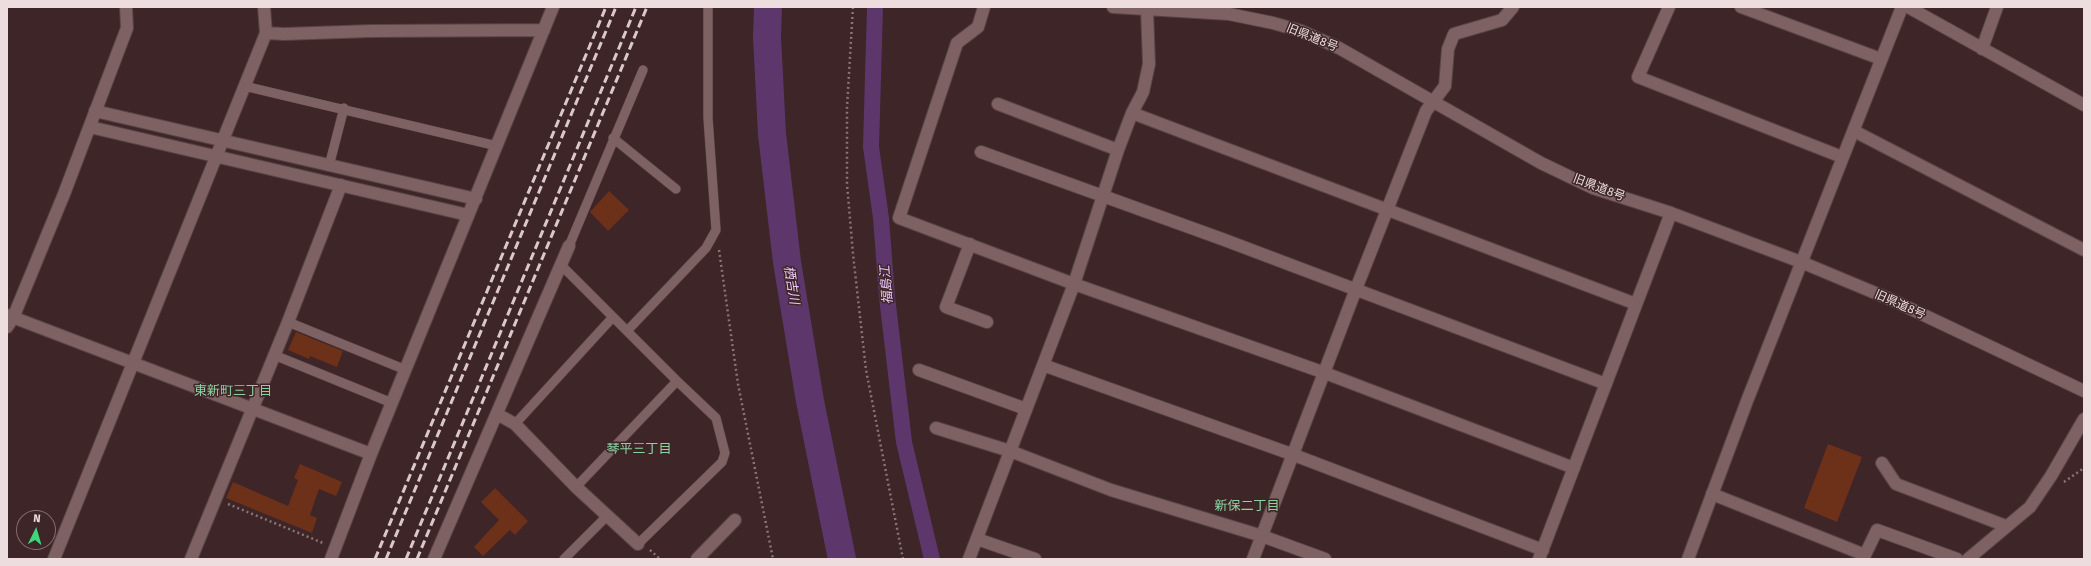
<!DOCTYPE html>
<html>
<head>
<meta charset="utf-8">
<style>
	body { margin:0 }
	#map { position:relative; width:2091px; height:566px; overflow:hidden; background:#3d2528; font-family:"Fira Sans",sans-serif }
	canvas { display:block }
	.frame { position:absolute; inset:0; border:8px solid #edddde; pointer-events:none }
	.north { position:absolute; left:16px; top:510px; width:40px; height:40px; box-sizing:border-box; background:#3d2528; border:1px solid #836f71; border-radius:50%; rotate:5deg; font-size:11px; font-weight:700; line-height:16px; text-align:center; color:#edddde }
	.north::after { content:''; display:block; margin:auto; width:14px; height:18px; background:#40d77c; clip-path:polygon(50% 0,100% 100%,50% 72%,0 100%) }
</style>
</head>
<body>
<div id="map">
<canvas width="2091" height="566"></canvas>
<div class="frame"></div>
<div class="north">N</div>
</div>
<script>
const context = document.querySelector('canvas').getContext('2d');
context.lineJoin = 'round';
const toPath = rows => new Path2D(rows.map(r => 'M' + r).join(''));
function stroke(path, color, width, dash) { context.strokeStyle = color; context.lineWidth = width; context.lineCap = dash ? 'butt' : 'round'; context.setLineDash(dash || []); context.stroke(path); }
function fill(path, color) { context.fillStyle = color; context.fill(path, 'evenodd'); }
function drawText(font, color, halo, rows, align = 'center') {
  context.font = font + ' "Fira Sans","Noto Sans JP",sans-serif'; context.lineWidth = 3; context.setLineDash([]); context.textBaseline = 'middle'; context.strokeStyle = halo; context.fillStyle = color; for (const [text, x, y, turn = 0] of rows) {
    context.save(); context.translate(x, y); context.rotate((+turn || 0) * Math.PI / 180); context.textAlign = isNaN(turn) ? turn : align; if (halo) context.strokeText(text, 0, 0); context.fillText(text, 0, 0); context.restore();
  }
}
stroke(toPath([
	[875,7,871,147,881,218,887,297,904,442,932,559]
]), '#5d376b', 16);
stroke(toPath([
	[768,7,767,37,772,134,787,262,810,401,842,559]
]), '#5d376b', 28);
fill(toPath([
	[609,191,629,210,608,231,590,212],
	[296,332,343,351,337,367,310,356,309,359,288,350],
	[1828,444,1862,457,1837,522,1804,508],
	[300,464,342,482,336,496,319,489,310,515,317,518,312,533,226,498,233,482,288,506,298,480,294,478],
	[495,488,528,521,515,535,510,530,483,556,474,547,499,520,481,502]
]), '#6d3019');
const lane = toPath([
	[244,86,497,146],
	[613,138,676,189],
	[329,166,344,108],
	[569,246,643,70],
	[560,264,677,381,576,487],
	[288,322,406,370],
	[627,331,706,248,716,230,708,118,708,7],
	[274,355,392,403],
	[515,424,613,317],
	[638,544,722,462,725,453,716,418,677,381],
	[564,559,607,516]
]);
const street = toPath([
	[984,7,978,27,957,43,899,218,1074,284,1325,373,1574,468],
	[1113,7,1229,14,1273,23,1301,31,1339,48,1541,163,1593,188,1671,213,1801,262],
	[1669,7,1638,77,1842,157],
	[1741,7,1881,59],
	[1908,7,2084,105],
	[266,33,284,34,371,31,544,30],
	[1982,49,1997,7],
	[998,104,1118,150],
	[95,111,476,199],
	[1132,113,1636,304],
	[90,127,468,215],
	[1854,131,2084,250],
	[981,152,1222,239,1606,384],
	[970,244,946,307,987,322],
	[7,315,371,454],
	[7,327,13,318,64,194,127,28,126,7],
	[1043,365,1294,455,1543,550],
	[919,370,1026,409],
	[497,414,515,424,576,487,638,544],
	[936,428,1010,451,1111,490,1262,536,1325,559],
	[1882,463,1896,484,2006,526],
	[1712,494,1865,555,1877,530,1957,559],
	[977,539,1035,559],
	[54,559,266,33,264,7],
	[191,559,288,322,341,185],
	[331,559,371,454,553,7],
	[434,559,569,246],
	[697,559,735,520],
	[969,559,1074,284,1118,150,1132,113,1143,92,1149,64,1147,10],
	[1253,559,1356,289,1426,111,1445,86,1448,49,1454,34,1502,20,1513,7],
	[1539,559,1671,213],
	[1968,559,2030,507,2051,476,2084,419]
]);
const secondary = toPath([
	[1801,262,1892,300,2084,391],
	[1688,559,1747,401,1902,7]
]);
stroke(lane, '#584346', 10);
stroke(street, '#584346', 14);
stroke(secondary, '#584346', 14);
stroke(toPath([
	[853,7,847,107,847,184,853,254,866,370,903,559],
	[719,250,738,384,773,559],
	[2064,482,2084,468],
	[228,504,323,543],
	[650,550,660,559]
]), '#897476', 2.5, [2, 3]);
stroke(lane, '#7d6163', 9);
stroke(street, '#7d6163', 12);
stroke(secondary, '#7d6163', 12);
stroke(toPath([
	[375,559,606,7],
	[386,559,616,7],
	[406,559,636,7],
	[417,559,647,7]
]), '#dac9cb', 3, [8, 4]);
drawText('12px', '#edddde', '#3d2528', [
	["旧県道8号",1312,38,22],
	["旧県道8号",1599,188,21],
	["旧県道8号",1900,305,24]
]);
drawText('italic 13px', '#ecc9f9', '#3d2528', [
	["栖吉川",791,285,81],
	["福島江",887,285,-95]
]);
drawText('13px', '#8cd29f', '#3d2528', [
	["東新町三丁目",233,391],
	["琴平三丁目",639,449],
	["新保二丁目",1247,506]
]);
</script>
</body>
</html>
